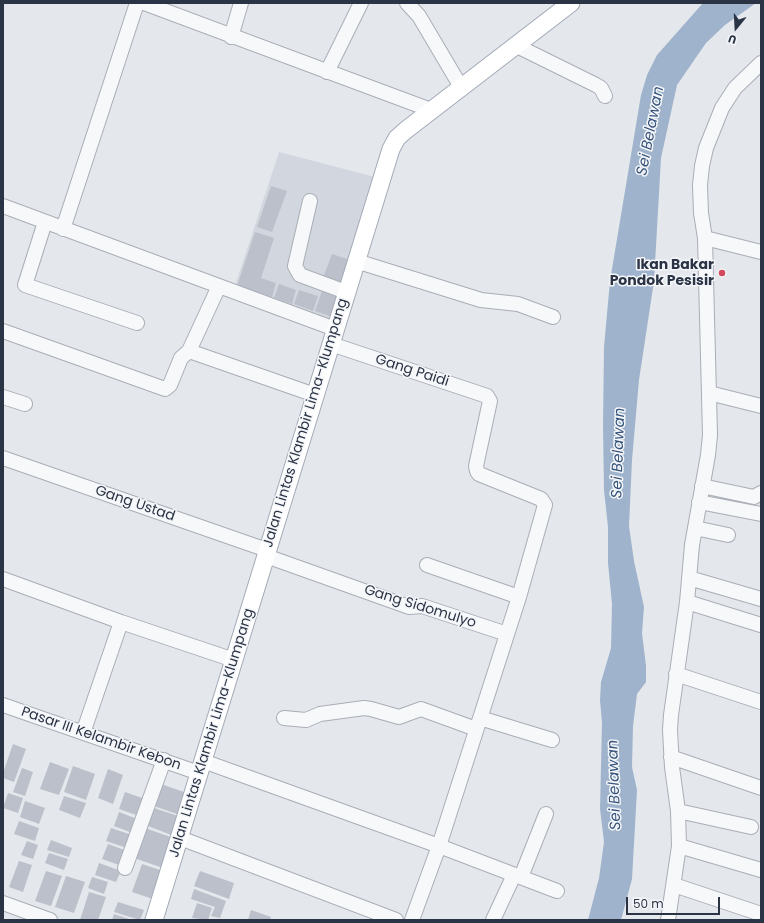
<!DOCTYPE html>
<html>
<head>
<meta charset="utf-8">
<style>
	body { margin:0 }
	#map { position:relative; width:764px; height:923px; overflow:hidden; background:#e4e7ec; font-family:Poppins,sans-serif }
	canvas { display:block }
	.frame { position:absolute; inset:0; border:4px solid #2b3445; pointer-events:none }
	.north { position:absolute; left:716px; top:8px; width:40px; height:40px; -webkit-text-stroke:3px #f4f6f9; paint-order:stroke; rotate:198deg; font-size:11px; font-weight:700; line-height:16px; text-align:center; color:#2b3445 }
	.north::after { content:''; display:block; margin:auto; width:14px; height:18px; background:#2b3445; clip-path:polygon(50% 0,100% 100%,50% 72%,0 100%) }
	.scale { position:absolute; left:626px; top:897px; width:94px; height:18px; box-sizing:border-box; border:2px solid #2b3445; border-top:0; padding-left:5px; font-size:12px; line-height:14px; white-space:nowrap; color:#2b3445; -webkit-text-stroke:3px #f4f6f9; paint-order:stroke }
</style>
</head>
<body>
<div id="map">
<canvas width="764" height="923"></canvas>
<div class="frame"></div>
<div class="north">U</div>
<div class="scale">50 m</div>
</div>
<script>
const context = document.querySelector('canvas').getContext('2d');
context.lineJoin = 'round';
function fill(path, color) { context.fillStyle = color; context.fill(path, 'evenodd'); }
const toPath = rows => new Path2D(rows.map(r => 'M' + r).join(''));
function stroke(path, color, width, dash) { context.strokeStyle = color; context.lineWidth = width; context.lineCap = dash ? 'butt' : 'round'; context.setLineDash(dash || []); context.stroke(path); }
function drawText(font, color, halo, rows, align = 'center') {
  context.font = font + ' Poppins,sans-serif'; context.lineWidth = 3; context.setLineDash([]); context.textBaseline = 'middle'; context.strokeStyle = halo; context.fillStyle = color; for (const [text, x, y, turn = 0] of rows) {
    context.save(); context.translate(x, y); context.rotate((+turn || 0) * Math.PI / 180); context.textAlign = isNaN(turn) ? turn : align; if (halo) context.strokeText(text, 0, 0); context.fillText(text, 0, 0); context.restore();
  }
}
fill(toPath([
	[279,152,379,178,334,324,234,289]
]), '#d2d6de');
fill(toPath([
	[703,3,756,3,725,25,706,43,677,85,661,158,654,281,639,380,632,460,629,526,634,561,644,607,642,633,646,666,646,682,637,694,633,726,632,767,637,790,632,879,621,920,588,920,599,878,604,842,600,809,602,723,600,700,601,682,611,648,612,604,608,563,608,527,604,490,603,426,604,347,610,281,641,95,647,75,657,55]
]), '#9fb4cc');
fill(toPath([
	[271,186,287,191,272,232,257,227],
	[255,232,274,238,261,278,276,283,272,297,237,286],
	[332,254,350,260,342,285,323,278],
	[279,284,296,290,292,304,274,298],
	[323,288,342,295,335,318,315,311],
	[299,290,318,296,313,311,294,304],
	[13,744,26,749,14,782,3,778,3,773],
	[50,762,69,769,59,795,40,789],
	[73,766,95,774,86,800,64,792],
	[22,768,33,772,25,796,13,792],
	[108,769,123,775,113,804,98,798],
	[158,783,184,792,177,814,151,805],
	[125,792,145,799,139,816,119,809],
	[8,793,23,798,18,813,3,808],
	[64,796,86,803,80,818,59,810],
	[25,801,45,808,39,824,20,817],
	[154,808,181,817,174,836,148,826],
	[119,812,140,820,135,834,114,826],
	[19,821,39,828,35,841,14,834],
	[111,828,135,836,130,849,106,841],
	[145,828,176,839,166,869,134,858],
	[51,840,72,848,69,857,47,850],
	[27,841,38,845,33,859,21,855],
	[108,844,127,851,122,866,102,859],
	[49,853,68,859,64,870,45,863],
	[19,861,32,865,23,892,9,887],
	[99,863,121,871,116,882,95,875],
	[142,864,163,871,153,899,132,892],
	[46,871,62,876,51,906,35,901],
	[200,871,234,883,229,899,194,886],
	[66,876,85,882,74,913,55,907],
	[92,877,108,882,104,894,88,888],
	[194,889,226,901,220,918,211,916,215,907,191,899],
	[89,892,106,897,98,920,80,920],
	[118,902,144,910,140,920,114,912],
	[197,903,212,908,208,920,192,918],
	[251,910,271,917,270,920,248,920],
	[114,914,132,920,112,920]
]), '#bbc0ca');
const minor = toPath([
	[144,3,431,110],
	[407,3,419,16,461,87],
	[231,37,241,3],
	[515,45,596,85,601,88,605,96],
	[327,72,361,3],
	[310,201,295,266,300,275,346,292],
	[3,206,335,329],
	[45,222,25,285,137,323],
	[63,229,137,3],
	[705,238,761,252],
	[356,261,481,300,518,304,553,317],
	[3,331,165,389,170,385,181,358,189,351,315,395],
	[331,344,487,396,490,401,476,466,477,471,479,474,541,499,545,505,519,597,439,846,412,920],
	[189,351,219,286],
	[709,393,761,406],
	[3,397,25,404],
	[3,458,267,550],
	[702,486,754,497,761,493],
	[699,502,761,514],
	[695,528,728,535],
	[266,556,409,607,422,606,507,634],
	[427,565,519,597],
	[689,578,761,599],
	[3,579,121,622,234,660],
	[687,602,761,625],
	[676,674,761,702],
	[3,705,199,773],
	[284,718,306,720,320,714,364,708,371,709,399,717,421,709,476,729],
	[480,718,552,740],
	[83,733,121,622],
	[671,757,761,788],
	[203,761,439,846,557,891],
	[678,811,751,827],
	[180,838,396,920],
	[679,846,761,870],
	[125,868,164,760],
	[521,877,546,814],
	[674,885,761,914],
	[3,903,50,920],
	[493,920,514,875],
	[668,920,679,846,678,811,672,767,670,730,671,715,687,602,692,545,708,455,710,435,705,238,701,213,700,185,702,166,706,148,722,108,735,88,761,63]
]);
const major = toPath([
	[154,920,391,149,397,138,406,130,571,3]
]);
stroke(minor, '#a9aeb7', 16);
stroke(major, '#a3abb8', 19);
stroke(minor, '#f7f8fa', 14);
stroke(major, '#fff', 17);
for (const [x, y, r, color] of [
	[722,273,4,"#d1495b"]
]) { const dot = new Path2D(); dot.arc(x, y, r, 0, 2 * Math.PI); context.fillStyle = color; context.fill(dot); stroke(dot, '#f4f6f9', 1.5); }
drawText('bold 14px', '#2b3445', '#f4f6f9', [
	["Ikan Bakar",714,265],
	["Pondok Pesisir",714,281]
], 'right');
drawText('14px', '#2b3445', '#f4f6f9', [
	["Gang Paidi",412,371,18],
	["Jalan Lintas Klambir Lima–Klumpang",306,423,-73],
	["Gang Ustad",135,504,19],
	["Gang Sidomulyo",420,607,17],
	["Jalan Lintas Klambir Lima–Klumpang",212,733,-73],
	["Pasar III Kelambir Kebon",101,739,19]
]);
drawText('italic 15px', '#34527a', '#f4f6f9', [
	["Sei Belawan",651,131,-79],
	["Sei Belawan",619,453,-88],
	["Sei Belawan",615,785,-92]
]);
</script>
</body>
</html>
